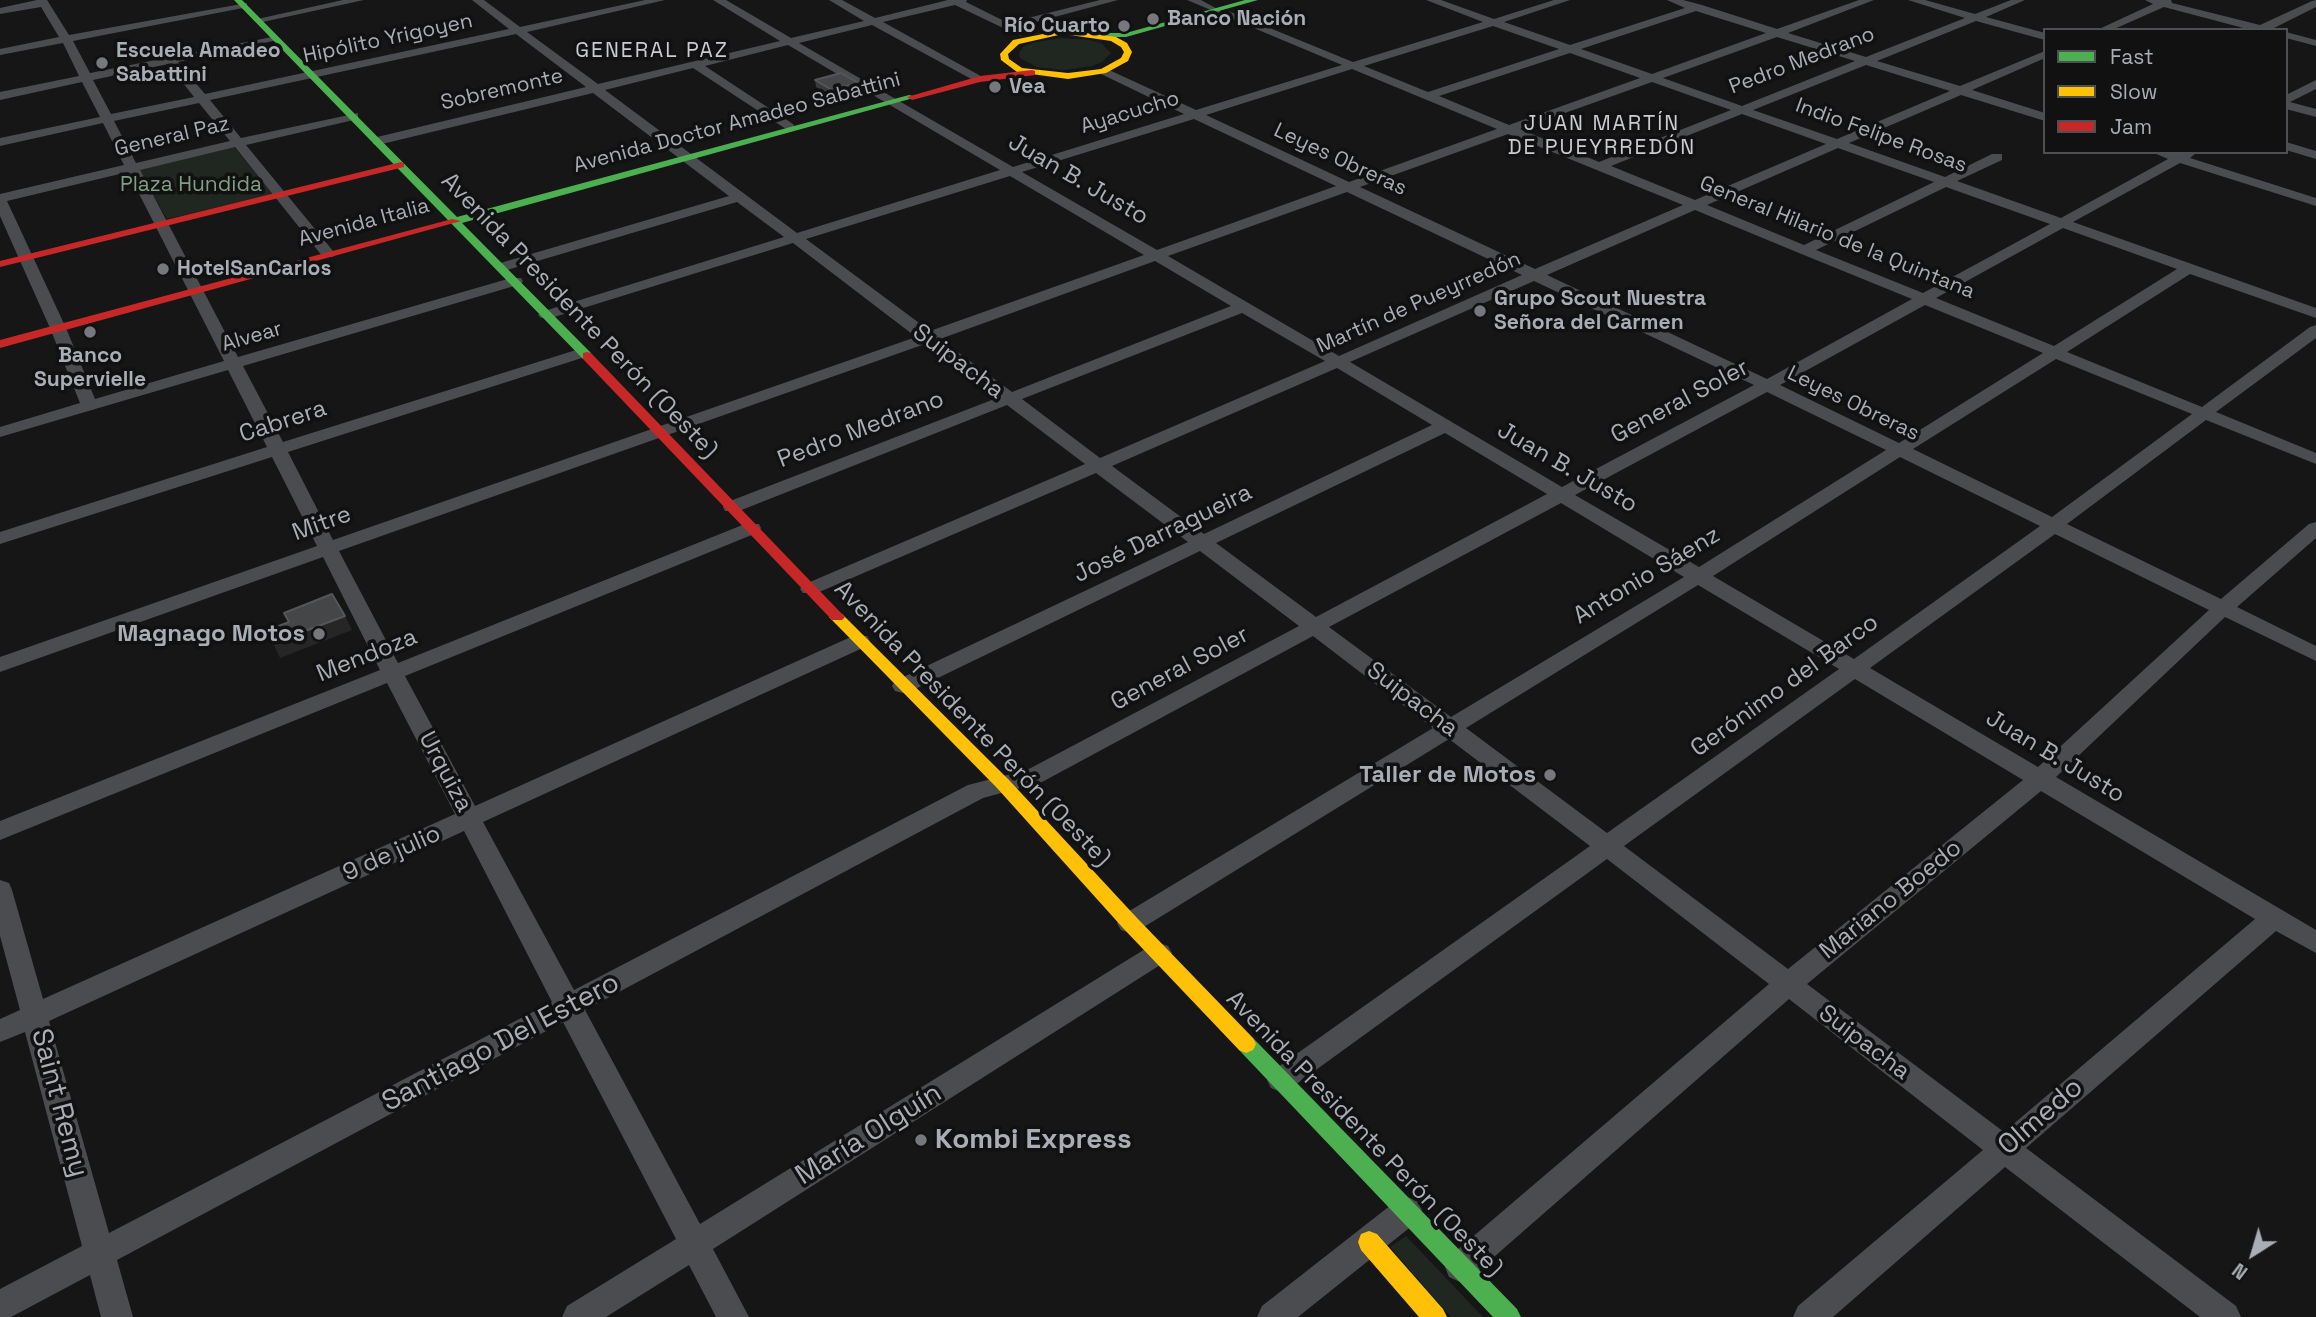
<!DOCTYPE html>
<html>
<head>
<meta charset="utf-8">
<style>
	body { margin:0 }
	#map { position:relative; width:2316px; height:1317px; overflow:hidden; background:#161617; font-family:"Space Grotesk",sans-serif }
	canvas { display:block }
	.legend { position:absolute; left:2043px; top:28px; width:245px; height:126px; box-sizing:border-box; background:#111112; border:2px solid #4e4f54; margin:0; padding:9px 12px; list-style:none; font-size:21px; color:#a9adb6 }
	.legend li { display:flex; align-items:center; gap:14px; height:35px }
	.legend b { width:35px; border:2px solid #4e4f54 }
	.north { position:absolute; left:2218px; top:1219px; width:70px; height:70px; -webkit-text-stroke:5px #111112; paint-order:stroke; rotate:217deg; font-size:19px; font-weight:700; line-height:28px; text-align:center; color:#a9adb6 }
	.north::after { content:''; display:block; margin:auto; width:24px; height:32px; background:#a9adb6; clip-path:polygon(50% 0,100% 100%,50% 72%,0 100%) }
</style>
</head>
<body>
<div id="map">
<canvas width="2316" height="1317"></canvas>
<ul class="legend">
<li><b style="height:9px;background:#4caf50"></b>Fast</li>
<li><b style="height:9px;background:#ffc107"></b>Slow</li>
<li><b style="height:9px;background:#c62828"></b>Jam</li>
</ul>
<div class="north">N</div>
</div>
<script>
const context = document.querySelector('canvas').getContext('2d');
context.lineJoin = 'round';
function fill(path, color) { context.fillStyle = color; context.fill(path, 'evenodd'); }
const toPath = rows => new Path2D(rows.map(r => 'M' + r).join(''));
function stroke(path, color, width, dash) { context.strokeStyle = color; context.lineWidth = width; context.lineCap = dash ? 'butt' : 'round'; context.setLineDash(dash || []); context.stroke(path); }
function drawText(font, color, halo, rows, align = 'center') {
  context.font = font + ' "Space Grotesk",sans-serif'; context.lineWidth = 7; context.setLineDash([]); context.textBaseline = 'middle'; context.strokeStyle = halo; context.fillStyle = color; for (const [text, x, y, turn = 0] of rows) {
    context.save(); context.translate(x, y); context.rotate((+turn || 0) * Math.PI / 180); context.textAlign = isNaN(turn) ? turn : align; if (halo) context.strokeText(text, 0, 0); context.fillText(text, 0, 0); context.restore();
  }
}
fill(toPath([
	[1060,38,1089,40,1101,43,1111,53,1102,62,1092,66,1064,70,1037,67,1020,58,1019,53,1023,47,1032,43],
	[233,146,273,194,167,219,138,168],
	[1406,1236,1483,1317,1451,1317,1390,1247]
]), '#202721');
fill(toPath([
	[37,0,47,0,69,35,247,3,247,7,243,8,73,41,90,73,277,36,277,40,178,62,205,94,509,29,472,0,484,0,520,27,645,0,665,0,527,32,598,84,780,41,713,0,726,0,791,38,864,21,829,0,842,0,875,18,948,0,967,0,966,2,1008,23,1100,0,1118,0,1017,27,1026,33,1020,36,955,5,883,22,979,75,981,77,975,81,872,25,799,43,1013,167,1184,114,1099,73,1099,69,1107,69,1196,110,1342,65,1187,0,1201,0,1221,11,1228,11,1353,62,1483,22,1426,0,1441,0,1494,19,1554,0,1570,0,1504,22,1570,45,1685,8,1667,0,1683,0,1702,5,1777,29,1859,0,1874,0,1788,33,1866,57,1965,18,1908,0,1925,0,1975,14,2011,0,2025,0,1986,17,2045,33,2045,40,1976,21,1877,61,1960,86,2045,51,2045,58,1972,90,2045,113,2045,121,1961,95,1849,143,1945,177,1992,154,2002,154,2002,160,1957,181,2061,218,2168,159,2152,152,2197,152,2190,158,2316,198,2316,206,2180,163,2073,222,2316,308,2316,318,2190,274,2067,352,2202,407,2310,327,2316,325,2316,338,2216,412,2316,453,2316,464,2206,420,2067,524,2221,599,2309,524,2316,522,2316,538,2237,607,2316,646,2316,661,2225,617,2056,777,2316,930,2316,953,2276,931,2026,1148,2236,1306,2241,1317,2200,1317,2005,1167,1833,1317,1793,1317,1798,1306,1983,1150,1789,999,1471,1277,1460,1282,1449,1277,1445,1267,1449,1257,1769,984,1607,859,1291,1088,1281,1092,1271,1088,1267,1080,1271,1072,1590,846,1449,739,1139,930,1130,933,1121,930,1117,923,1121,916,1433,728,1313,636,1042,782,983,798,585,1010,700,1224,1150,946,1159,943,1168,946,1172,953,1168,960,713,1249,749,1317,716,1317,689,1265,606,1317,562,1317,567,1306,676,1239,563,1022,117,1260,133,1317,101,1317,90,1275,11,1317,0,1317,0,1289,82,1246,25,1032,0,1042,0,1019,20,1010,0,936,0,880,9,883,12,890,43,999,455,814,387,683,0,840,0,821,380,670,323,557,0,672,0,657,317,546,272,457,0,544,0,532,267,447,228,370,0,437,0,427,80,403,50,328,0,216,0,194,124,165,103,123,0,146,0,138,100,117,82,82,0,100,0,92,79,76,63,43,0,55,0,49,59,37,41,7,0,14,0,8,37,0],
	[1696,11,1766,33,1652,74,1581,49,1696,11],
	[1493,26,1559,49,1428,92,1364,66,1493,26],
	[516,34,586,87,373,138,373,144,378,145,593,93,729,196,497,264,495,267,497,270,507,270,737,202,784,237,541,312,538,315,541,318,551,318,793,243,916,337,333,540,288,452,588,356,590,353,588,350,576,350,283,442,243,366,521,284,523,281,521,278,511,278,238,357,140,170,235,147,323,257,333,257,335,254,333,251,246,145,358,119,358,113,241,138,210,100,516,34],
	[1777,37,1855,61,1742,106,1663,78,1777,37],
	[788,45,1000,170,797,233,605,90,693,68,789,131,795,127,793,124,705,66,788,45],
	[1570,53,1640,78,1509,125,1439,96,1570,53],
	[168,64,194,97,111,114,93,80,168,64],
	[1866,65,1950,91,1837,139,1753,110,1866,65],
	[1352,69,1497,129,1349,182,1206,115,1352,69],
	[1652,82,1731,110,1599,162,1520,129,1652,82],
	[199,103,230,141,136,163,114,121,199,103],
	[1742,114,1826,144,1695,200,1611,166,1742,114],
	[1194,119,1336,186,1157,250,1022,172,1194,119],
	[1508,134,1683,205,1535,269,1360,187,1508,134],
	[1838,148,1934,182,1804,245,1707,205,1838,148],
	[128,172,224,361,95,399,66,328,7,201,128,172],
	[1010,176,1144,255,930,331,806,239,1010,176],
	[1946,187,2050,224,1923,293,1816,250,1946,187],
	[1347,192,1522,275,1339,356,1168,256,1347,192],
	[1695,210,1799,253,1912,299,1767,379,1547,275,1695,210],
	[2063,228,2177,269,2054,346,1936,298,2063,228],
	[1155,261,1231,306,1012,392,940,339,1155,261],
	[1534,281,1754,385,1562,487,1350,362,1534,281],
	[1925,305,2043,353,1899,443,1780,385,1925,305],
	[1242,313,1325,361,1100,458,1022,399,1242,313],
	[925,344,997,398,725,503,723,507,725,511,739,511,1007,405,1085,464,803,585,800,589,803,593,817,593,1096,473,1188,542,895,681,892,686,895,691,903,693,911,691,1200,551,1299,626,1027,770,968,785,574,990,483,822,867,646,870,641,867,636,853,636,475,806,405,676,759,532,761,528,759,524,745,524,398,663,339,551,925,344],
	[2056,359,2192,414,2052,517,1913,449,2056,359],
	[1337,368,1432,425,1204,534,1112,466,1337,368],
	[1767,392,1886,450,1699,567,1575,495,1767,392],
	[1445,433,1547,494,1316,617,1216,543,1445,433],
	[1900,457,2040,526,1854,659,1713,576,1900,457],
	[1561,503,1684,577,1451,717,1329,627,1561,503],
	[2055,534,2209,610,2038,767,1870,668,2055,534],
	[1698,585,1839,669,1607,833,1466,728,1698,585],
	[1855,679,2023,780,1788,969,1624,846,1855,679],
	[2041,791,2255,919,2004,1132,1807,984,2041,791],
	[464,831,552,1002,109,1233,49,1021,464,831],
	[343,0,364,0,258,23,253,20,343,0],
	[2145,0,2171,0,2172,3,2260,25,2312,1,2316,0,2316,7,2270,30,2251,30,2164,7,2112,30,2097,30,2153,4,2145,0],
	[2286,32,2316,40,2316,46,2286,38,2286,32],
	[2316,80,2316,89,2290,102,2316,109,2316,117,2286,109,2286,95,2316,80],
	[2286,142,2316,151,2316,159,2286,150,2286,142],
	[1407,1197,1418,1201,1422,1211,1418,1221,1298,1317,1257,1317,1262,1306,1396,1201,1407,1197]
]), '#4b4c4f');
fill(toPath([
	[234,0,242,0,457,217,909,95,917,97,462,223,591,353,591,359,587,360,583,359,234,0],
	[1245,0,1258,0,1126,37,1099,37,1095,35,1099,33,1126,33,1245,0],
	[1246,1035,1253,1038,1517,1309,1521,1317,1493,1317,1239,1050,1236,1044,1239,1038,1246,1035]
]), '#4caf50');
fill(toPath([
	[1063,30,1116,37,1127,43,1132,52,1128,61,1106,73,1068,79,1017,72,1001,60,1000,54,1013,40,1063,30],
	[1063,34,1111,41,1121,47,1124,52,1121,58,1101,69,1068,73,1022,68,1009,59,1008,54,1019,44,1063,34],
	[837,612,842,614,1009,780,1137,918,1253,1038,1256,1044,1253,1050,1246,1053,1239,1050,1123,928,997,788,832,620,829,617,837,612],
	[1369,1231,1377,1234,1443,1309,1447,1317,1419,1317,1361,1250,1358,1242,1361,1234,1369,1231]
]), '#ffc107');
fill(toPath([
	[1032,70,1035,71,1035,75,980,82,912,100,907,97,980,76,1032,70],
	[401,162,404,163,404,167,0,267,0,261,401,162],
	[452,219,461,221,0,348,0,340,452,219],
	[587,352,591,353,842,614,845,617,842,620,832,620,583,359,583,353,587,352]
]), '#c62828');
fill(toPath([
	[815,80,858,83,858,90,833,97,816,87]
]), '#393a3b');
fill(toPath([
	[858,83,858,90,833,97,832,90],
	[345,616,352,630,280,658,273,643]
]), '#262627');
const building = toPath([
	[841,73,858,83,832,90,815,80,841,73],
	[332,594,345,616,273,643,266,631,289,622,284,613,332,594]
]);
fill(building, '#454648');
stroke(building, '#55565a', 2);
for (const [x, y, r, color] of [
	[1153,19,7,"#76787e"],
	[1124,26,7,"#76787e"],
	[102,63,7,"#76787e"],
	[995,87,7,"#76787e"],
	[163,269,7,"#76787e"],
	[1480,311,7,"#76787e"],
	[90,332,7,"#76787e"],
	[319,634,7,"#76787e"],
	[1550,775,7,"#76787e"],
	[921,1140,7,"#76787e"]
]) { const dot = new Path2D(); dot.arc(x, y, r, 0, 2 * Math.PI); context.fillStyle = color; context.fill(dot); stroke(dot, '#111112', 2.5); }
drawText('bold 21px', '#a9adb6', '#111112', [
	["Banco Nación",1167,19],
	["Río Cuarto",1110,26,"right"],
	["Escuela Amadeo",116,51],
	["Sabattini",116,75],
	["Vea",1009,87],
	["HotelSanCarlos",177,269],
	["Grupo Scout Nuestra",1494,299],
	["Señora del Carmen",1494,323],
	["Banco",90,356,"center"],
	["Supervielle",90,380,"center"]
], 'left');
drawText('21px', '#a9adb6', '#111112', [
	["Hipólito Yrigoyen",388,39,-12],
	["Pedro Medrano",1802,61,-21],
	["Sobremonte",502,90,-13],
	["Ayacucho",1130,113,-17],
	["Avenida Doctor Amadeo Sabattini",737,123,-15],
	["Indio Felipe Rosas",1881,136,20],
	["General Paz",172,137,-13],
	["Leyes Obreras",1340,160,25],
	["Avenida Italia",364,223,-15],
	["General Hilario de la Quintana",1837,238,22],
	["Martín de Pueyrredón",1419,303,-24],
	["Alvear",252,337,-16],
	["Leyes Obreras",1853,404,26]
]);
context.letterSpacing = '2px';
drawText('21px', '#caccd2', '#111112', [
	["GENERAL PAZ",652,51],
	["JUAN MARTÍN",1602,124],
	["DE PUEYRREDÓN",1602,148]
]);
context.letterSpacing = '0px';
drawText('21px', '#829f83', '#111112', [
	["Plaza Hundida",191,185]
]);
drawText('24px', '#a9adb6', '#111112', [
	["Juan B. Justo",1078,180,30],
	["Avenida Presidente Perón (Oeste)",579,316,46],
	["Suipacha",958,362,37],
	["General Soler",1680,402,-28],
	["Cabrera",283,422,-18],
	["Pedro Medrano",861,430,-21],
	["Juan B. Justo",1567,468,30],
	["Mitre",322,524,-20],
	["José Darragueira",1163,534,-26],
	["Antonio Sáenz",1647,576,-31],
	["Mendoza",367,656,-22],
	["General Soler",1180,669,-28],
	["Gerónimo del Barco",1785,686,-36],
	["Suipacha",1412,700,37],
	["Avenida Presidente Perón (Oeste)",972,724,46],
	["Juan B. Justo",2055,757,31],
	["Urquiza",445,772,62],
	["9 de julio",392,854,-24],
	["Mariano Boedo",1891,900,-39],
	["Suipacha",1864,1043,37],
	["Avenida Presidente Perón (Oeste)",1364,1134,46]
]);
drawText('bold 24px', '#a9adb6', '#111112', [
	["Magnago Motos",305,634],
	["Taller de Motos",1536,775]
], 'right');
drawText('28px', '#a9adb6', '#111112', [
	["Santiago Del Estero",501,1043,-28],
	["Saint Remy",59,1103,75],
	["Olmedo",2041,1117,-41],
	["María Olguín",869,1135,-32]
]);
drawText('bold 28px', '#a9adb6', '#111112', [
	["Kombi Express",935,1140]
], 'left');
</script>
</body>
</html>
